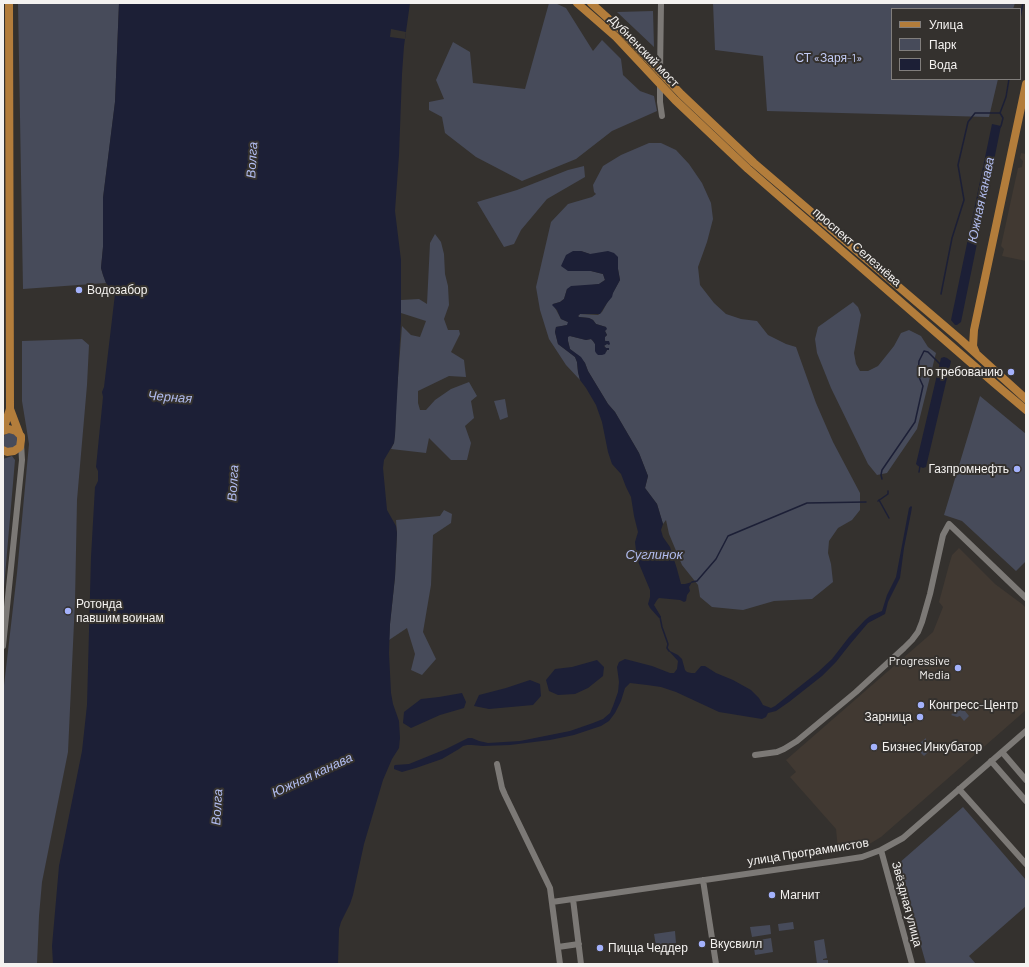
<!DOCTYPE html>
<html>
<head>
<meta charset="utf-8">
<style>
	body { margin:0 }
	#map { position:relative; width:1029px; height:967px; overflow:hidden; background:#34312e; font-family:Barlow,sans-serif }
	canvas { display:block }
	.frame { position:absolute; inset:0; border:4px solid #f4f2f0; pointer-events:none }
	.legend { position:absolute; left:891px; top:8px; width:130px; height:72px; box-sizing:border-box; background:#34312e; border:1px solid #817e7c; margin:0; padding:5px 7px; list-style:none; font-size:12px; color:#f4f2f0 }
	.legend li { display:flex; align-items:center; gap:8px; height:20px }
	.legend b { width:20px; border:1px solid #817e7c }
</style>
</head>
<body>
<div id="map">
<canvas width="1029" height="967"></canvas>
<div class="frame"></div>
<ul class="legend">
<li><b style="height:5px;background:#b37d3b"></b>Улица</li>
<li><b style="height:11px;background:#474b5a"></b>Парк</li>
<li><b style="height:11px;background:#1c1f36"></b>Вода</li>
</ul>
</div>
<script>
const context = document.querySelector('canvas').getContext('2d');
context.lineJoin = 'round';
function fill(path, color) { context.fillStyle = color; context.fill(path, 'evenodd'); }
const toPath = rows => new Path2D(rows.map(r => 'M' + r).join(''));
function stroke(path, color, width, dash) { context.strokeStyle = color; context.lineWidth = width; context.lineCap = dash ? 'butt' : 'round'; context.setLineDash(dash || []); context.stroke(path); }
function drawText(font, color, halo, rows, align = 'center') {
  context.font = font + ' Barlow,sans-serif'; context.lineWidth = 4; context.setLineDash([]); context.textBaseline = 'middle'; context.strokeStyle = halo; context.fillStyle = color; for (const [text, x, y, turn = 0] of rows) {
    context.save(); context.translate(x, y); context.rotate((+turn || 0) * Math.PI / 180); context.textAlign = isNaN(turn) ? turn : align; if (halo) context.strokeText(text, 0, 0); context.fillText(text, 0, 0); context.restore();
  }
}
fill(toPath([
	[1021,153,1026,154,1026,261,1002,256,1004,249,1001,246,1018,168,1022,167,1023,161,1020,158],
	[959,548,995,584,1022,604,1026,608,1026,710,881,837,866,846,838,850,836,829,790,777,796,772,786,760,933,632,943,607,939,602,949,565,952,555]
]), '#413932');
fill(toPath([
	[18,3,119,3,115,102,103,198,103,247,101,268,103,275,106,283,23,289],
	[549,3,555,3,566,8,593,51,602,40,621,59,623,75,640,91,654,96,657,111,612,131,576,159,522,181,476,157,445,133,442,117,429,110,429,102,444,99,436,80,453,42,470,52,473,83,525,89],
	[713,3,1015,3,1013,9,892,9,892,79,998,79,989,117,767,111,763,56,715,50],
	[653,11,654,47,617,12],
	[649,143,661,143,676,150,689,164,702,183,711,203,713,219,707,242,698,267,700,285,714,303,726,314,741,319,757,321,768,335,786,344,796,347,816,403,833,442,860,493,860,510,852,520,838,528,829,541,828,553,831,564,833,582,812,599,774,601,743,610,712,607,700,597,698,585,682,565,669,534,666,520,663,524,657,504,645,488,648,476,639,453,615,412,608,404,588,371,585,363,580,357,570,349,568,341,568,336,570,336,586,340,591,339,593,341,595,344,595,351,606,352,607,350,604,345,607,344,605,340,605,337,607,335,605,331,606,327,596,324,593,320,589,318,579,317,578,316,580,314,598,315,602,312,620,280,618,269,617,257,590,254,581,251,591,271,603,274,605,280,599,284,567,289,564,299,560,302,553,304,561,319,568,322,568,325,556,327,555,332,558,344,575,357,577,362,578,372,580,380,566,365,549,339,540,310,536,287,551,222,568,204,592,197,596,194,594,192,593,185,603,166,621,155],
	[584,166,585,177,547,199,521,230,514,244,504,247,477,202,517,190,568,170],
	[435,234,441,242,444,254,445,274,448,286,449,305,444,319,448,330,459,330,460,334,451,352,464,360,466,377,449,376,418,391,418,403,420,410,426,410,435,400,451,389,469,382,477,396,471,401,474,418,465,426,471,443,467,460,451,460,429,438,426,453,391,449,394,443,395,435,396,403,402,326,411,335,420,337,426,321,401,313,401,300,419,299,427,304,430,243],
	[853,302,858,307,861,315,854,353,856,364,860,371,868,371,878,366,894,346,901,333,909,330,921,336,928,347,936,353,917,429,887,473,877,475,868,464,831,388,817,353,815,339,818,327],
	[82,339,89,345,87,385,77,500,75,601,68,752,42,882,39,916,37,964,3,964,3,694,17,573,29,444,22,401,22,341],
	[980,396,1026,434,1026,561,1016,571,962,521,944,515],
	[505,399,508,417,500,420,494,401],
	'2 441a8 8 0 1 1 16 0a8 8 0 1 1-16 0Z',
	[12,456,15,460,3,599,3,459],
	[444,510,452,514,451,523,433,535,431,585,423,632,436,659,422,675,411,670,415,654,407,628,389,640,390,624,395,577,397,533,396,520,440,516],
	[961,706,969,716,964,721,960,716,957,717,951,715],
	[926,738,926,744,925,747,929,751,924,756,915,747],
	[963,807,1026,880,1026,906,969,956,976,964,926,964,898,864],
	[793,922,794,929,779,931,778,924],
	[770,925,771,934,752,937,750,927],
	[675,931,676,943,656,946,654,934],
	[771,938,773,952,755,955,753,941],
	[824,939,827,958,823,959,823,960,828,960,828,964,817,964,814,941]
]), '#474b5a');
fill(toPath([
	[119,3,410,3,404,46,402,74,399,155,395,211,401,260,401,320,395,435,394,443,384,460,383,468,387,510,396,526,397,533,395,577,390,624,389,653,391,693,393,704,399,721,400,738,399,748,392,759,383,780,364,844,353,895,350,904,341,922,339,929,338,964,53,964,52,946,59,866,82,751,87,705,91,557,95,487,98,481,98,471,96,467,103,397,102,392,104,387,115,294,113,291,106,283,103,275,101,268,103,247,103,198,115,102],
	[992,124,1001,126,961,322,957,325,955,325,951,320],
	[573,251,581,251,590,254,608,251,614,253,618,257,618,269,620,280,613,293,612,297,607,303,600,314,580,314,578,316,579,317,589,318,593,320,596,324,606,327,607,329,605,331,607,335,605,337,605,341,609,341,610,344,609,345,607,344,604,346,606,348,609,348,609,350,607,350,605,354,602,355,598,355,596,353,595,351,595,344,593,341,591,339,586,340,570,336,568,337,568,341,570,349,581,357,585,363,588,371,608,404,615,412,639,453,648,476,645,488,657,504,663,524,661,530,663,537,670,547,677,569,681,584,685,584,692,582,689,587,690,591,687,595,686,601,684,602,680,600,659,598,657,600,654,605,660,615,661,617,659,618,650,608,648,604,650,597,650,590,637,559,635,542,638,532,634,516,631,497,626,487,621,474,612,464,608,452,602,422,596,405,586,388,580,380,578,372,577,362,575,357,558,344,555,332,556,327,567,325,568,322,561,319,557,310,552,305,553,304,560,302,564,299,567,289,571,286,599,284,605,280,603,274,591,271,568,271,561,266,566,255],
	[944,357,947,358,951,361,926,467,923,468,918,466,916,464,941,358],
	[911,506,912,507,911,513,904,548,900,578,888,602,885,614,868,623,851,643,836,662,822,676,789,702,776,711,768,713,766,717,762,719,719,712,676,692,661,687,647,685,630,683,625,688,621,701,615,713,609,721,601,726,574,735,550,740,510,745,483,746,472,745,467,745,463,746,459,749,442,759,416,768,402,772,394,769,394,766,395,765,409,764,446,749,468,738,472,738,479,741,488,743,520,741,570,731,593,723,603,719,610,713,613,706,618,692,619,682,617,667,619,662,625,659,652,666,670,673,674,673,677,669,678,661,668,650,678,655,682,659,685,670,687,672,691,673,695,673,701,666,705,666,716,673,733,680,751,690,759,698,763,705,771,708,775,706,818,672,832,659,849,637,865,620,870,616,882,611,887,595,896,577,909,508],
	[597,660,604,667,603,676,588,688,575,694,558,695,549,691,546,680,555,669,572,667],
	[530,680,540,684,541,696,533,705,489,709,474,706,479,695,506,688],
	[462,693,466,702,464,708,440,715,411,728,403,723,404,712,421,699,439,697]
]), '#1c1f36');
fill(toPath([
	[391,29,406,32,405,39,390,37]
]), '#34312e');
stroke(toPath([
	[1020,18,1023,3],
	[999,128,1001,126,1003,118,1000,113,1006,97,1009,79],
	[941,294,952,238,964,200,958,165,968,122,975,113,1000,113],
	[919,472,920,466],
	[882,479,881,475,882,470,915,422,923,386,918,375,919,361,924,351,928,352,940,364],
	[879,500,889,518],
	[878,501,888,494,888,491],
	[692,582,697,581,716,559,728,536,807,503,866,502],
	[660,617,662,627,668,644,667,648,669,651]
]), '#1c1f36', 1.5);
stroke(toPath([
	[660,73,661,3],
	[660,83,660,102,662,116],
	[3,646,22,460,21,443],
	[1002,752,1026,780],
	[755,755,777,752,784,749,797,741,856,692,904,648,912,640,918,632,922,622,930,594,943,535,949,524,1026,598],
	[991,761,1026,801],
	[497,764,502,788,505,795,550,888,560,964],
	[959,789,1026,864],
	[881,850,912,964],
	[703,880,716,964],
	[573,899,581,964],
	[552,902,836,861,862,857,881,850,903,838,1026,731],
	[558,947,579,944]
]), '#7c7976', 6);
stroke(toPath([
	[577,3,616,37,675,100,748,169,994,383,1026,410],
	[591,3,622,31,681,94,754,163,961,340,1026,399],
	[976,353,973,346,974,330,1026,84],
	[10,409,19,433],
	[3,430,10,409,9,3],
	[3,431,9,429,16,431,21,436,21,440,20,447,14,451,7,452,3,450]
]), '#b37d3b', 8);
for (const [x, y, r, color] of [
	[79,290,4,"#a4b2fc"],
	[1011,372,4,"#a4b2fc"],
	[1017,469,4,"#a4b2fc"],
	[68,611,4,"#a4b2fc"],
	[958,668,4,"#a4b2fc"],
	[921,705,4,"#a4b2fc"],
	[920,717,4,"#a4b2fc"],
	[874,747,4,"#a4b2fc"],
	[772,895,4,"#a4b2fc"],
	[702,944,4,"#a4b2fc"],
	[600,948,4,"#a4b2fc"]
]) { const dot = new Path2D(); dot.arc(x, y, r, 0, 2 * Math.PI); context.fillStyle = color; context.fill(dot); stroke(dot, '#34312e', 1.5); }
drawText('12px', '#f4f2f0', '#34312e', [
	["Дубненский мост",644,51,46],
	["проспект Селезнёва",857,247,41],
	["улица Программистов",808,852,-9],
	["Звёздная улица",907,904,75]
]);
drawText('12px', '#c3ccf6', '#34312e', [
	["СТ «Заря-1»",829,58]
]);
drawText('12px', '#f4f2f0', '#34312e', [
	["Водозабор",87,290],
	["По требованию",1003,372,"right"],
	["Газпромнефть",1009,469,"right"],
	["Ротонда",76,604],
	["павшим воинам",76,618],
	["Progressive",950,661,"right"],
	["Media",950,675,"right"],
	["Конгресс-Центр",929,705],
	["Зарница",912,717,"right"],
	["Бизнес Инкубатор",882,747],
	["Магнит",780,895],
	["Вкусвилл",710,944],
	["Пицца Чеддер",608,948]
], 'left');
drawText('italic 13px', '#b1bcef', '#34312e', [
	["Волга",252,160,-87],
	["Южная канава",981,200,-78],
	["Черная",170,397,4],
	["Волга",233,483,-87],
	["Суглинок",654,555],
	["Южная канава",312,775,-25],
	["Волга",217,807,-87]
]);
</script>
</body>
</html>
